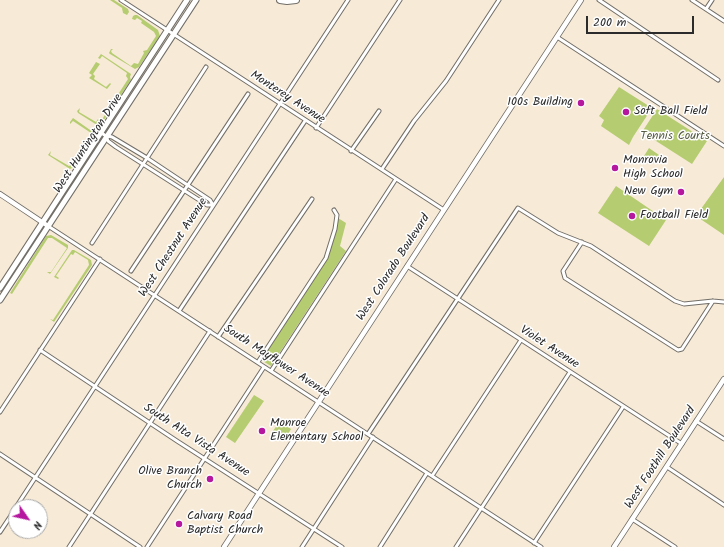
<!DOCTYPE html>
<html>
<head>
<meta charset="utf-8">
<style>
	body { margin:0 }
	#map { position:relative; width:724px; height:547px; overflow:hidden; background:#f7ebd8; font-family:Kalam,sans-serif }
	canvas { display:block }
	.north { position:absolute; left:8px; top:499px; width:40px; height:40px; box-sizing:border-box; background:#fff; border:1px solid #aaa; border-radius:50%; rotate:124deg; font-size:11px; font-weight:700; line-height:16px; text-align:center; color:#2b2b2b }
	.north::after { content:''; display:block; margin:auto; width:14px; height:18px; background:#b5179e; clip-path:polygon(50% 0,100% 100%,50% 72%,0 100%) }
	.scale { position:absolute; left:586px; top:16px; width:108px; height:18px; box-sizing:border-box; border:2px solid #2b2b2b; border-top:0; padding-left:5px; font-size:12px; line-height:14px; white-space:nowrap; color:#2b2b2b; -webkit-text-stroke:3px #fff; paint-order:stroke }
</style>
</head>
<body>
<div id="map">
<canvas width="724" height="547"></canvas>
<div class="north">N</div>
<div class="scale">200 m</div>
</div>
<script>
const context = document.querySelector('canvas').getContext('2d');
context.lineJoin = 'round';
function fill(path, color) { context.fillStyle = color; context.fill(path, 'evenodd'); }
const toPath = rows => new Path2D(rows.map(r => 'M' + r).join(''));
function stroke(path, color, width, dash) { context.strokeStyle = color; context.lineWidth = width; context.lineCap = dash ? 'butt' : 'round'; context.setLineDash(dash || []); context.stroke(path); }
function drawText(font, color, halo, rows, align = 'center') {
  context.font = font + ' Kalam,sans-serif'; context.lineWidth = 3; context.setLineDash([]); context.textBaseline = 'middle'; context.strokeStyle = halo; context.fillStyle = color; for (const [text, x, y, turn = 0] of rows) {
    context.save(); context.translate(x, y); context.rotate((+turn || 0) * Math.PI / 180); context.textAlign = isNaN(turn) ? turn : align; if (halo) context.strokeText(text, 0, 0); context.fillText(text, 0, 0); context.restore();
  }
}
fill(toPath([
	[110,0,114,0,128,9,129,12,127,15,123,13,122,8],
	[135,15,137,15,158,30,160,36,139,67,135,69,110,54,109,53,111,49,113,49,111,51,112,53,131,66,134,63,138,64,144,53,143,51,147,50,156,36,154,32,141,23,142,21,137,18,135,20,132,19,133,16],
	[101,54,131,74,130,77,131,80,102,123,99,122,97,125,78,113,77,111,80,108,79,112,96,122,98,119,101,121,128,79,126,76,127,73,102,56,100,59,98,58],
	[96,62,100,64,93,74,95,76,94,79,106,87,110,83,111,84,107,89,89,78,92,75,89,73],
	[619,87,652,108,633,137,629,145,601,126,604,120,599,116],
	[657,109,707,141,692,164,642,132],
	[73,118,93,132,92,139,74,167,70,169,48,155,51,151,50,155,69,166,73,164,90,138,91,133,73,121,70,124,70,122],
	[649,148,659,155,654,163,644,156],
	[724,177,724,235,699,218,698,213],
	[616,186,666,220,649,246,598,213],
	[338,218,346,223,340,246,346,251,271,366,261,360,321,267,330,249],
	[51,235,68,245,68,248,50,274,47,272,51,272,67,248,52,238,48,238,12,294,10,293,46,236],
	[72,250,74,250,91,260,92,265,54,322,50,319,53,320,89,265,88,260,75,252,73,255,71,254,56,276,59,278,58,279,54,277],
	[254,395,264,401,235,443,226,437],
	[280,421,291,429,285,439,273,431]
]), '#b6cc70');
const street = toPath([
	[121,0,444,210],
	[599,0,718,80],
	[692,0,724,21],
	[706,9,712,0],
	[557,37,724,146],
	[316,128,400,0],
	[100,132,106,136,108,141,116,147,207,205,213,205,210,200,147,158,112,137,108,136],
	[351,151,379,111],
	[382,169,414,121,446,81,499,0],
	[48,226,541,547],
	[582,242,563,271,565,278,678,350,682,349,713,301],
	[92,243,206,67],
	[407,266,682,444],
	[131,271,248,94],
	[179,311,305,121],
	[218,337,312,199],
	[40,350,177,441,342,547],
	[258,362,326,258,335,229,337,215,334,210],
	[271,371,396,179],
	[0,412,100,259],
	[696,421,724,439],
	[368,434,518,208,558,233,591,246,675,301,684,304,713,301,724,302],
	[0,454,140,547],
	[667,467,724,505],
	[432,476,521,340],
	[16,507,348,0],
	[632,519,675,547],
	[0,532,16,508],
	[534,543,623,407],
	[69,547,210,331],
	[147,547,264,367],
	[302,547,373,437],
	[380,547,427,473],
	[456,547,570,372]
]);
const secondary = toPath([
	[0,194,48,226],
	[224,547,581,0],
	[614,547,724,379]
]);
const primary = toPath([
	[0,288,187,0],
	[0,300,196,0]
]);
const highway = toPath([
	[280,0,287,1,296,0]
]);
stroke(street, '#726e68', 5);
stroke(secondary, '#726e68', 6);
stroke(primary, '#726e68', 7);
stroke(highway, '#726e68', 8);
stroke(street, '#fff', 3);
stroke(secondary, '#fff', 4.5);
stroke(primary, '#fff', 5);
stroke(highway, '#fff', 6);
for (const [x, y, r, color] of [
	[581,103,4,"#b5179e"],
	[626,112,4,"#b5179e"],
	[615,168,4,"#b5179e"],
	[681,192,4,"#b5179e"],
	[632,216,4,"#b5179e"],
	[262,431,4,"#b5179e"],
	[210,479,4,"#b5179e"],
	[179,524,4,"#b5179e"]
]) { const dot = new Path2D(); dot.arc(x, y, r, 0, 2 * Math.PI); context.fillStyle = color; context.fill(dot); stroke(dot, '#fff', 1.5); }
drawText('12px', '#2b2b2b', '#fff', [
	["Monterey Avenue",287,98,33],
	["West Huntington Drive",89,144,-57],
	["West Chestnut Avenue",174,248,-57],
	["West Colorado Boulevard",394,268,-57],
	["Violet Avenue",549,348,33],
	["South Mayflower Avenue",276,362,33],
	["South Alta Vista Avenue",196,441,33],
	["West Foothill Boulevard",661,458,-57]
]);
drawText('12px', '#2b2b2b', '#fff', [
	["100s Building",573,103,"right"],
	["Soft Ball Field",634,112],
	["Monrovia",623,161],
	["High School",623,175],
	["New Gym",673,192,"right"],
	["Football Field",640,216],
	["Monroe",270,424],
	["Elementary School",270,438],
	["Olive Branch",202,472,"right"],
	["Church",202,486,"right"],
	["Calvary Road",187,517],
	["Baptist Church",187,531]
], 'left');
drawText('12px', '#555b40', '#fff', [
	["Tennis Courts",675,137]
]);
</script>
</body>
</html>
